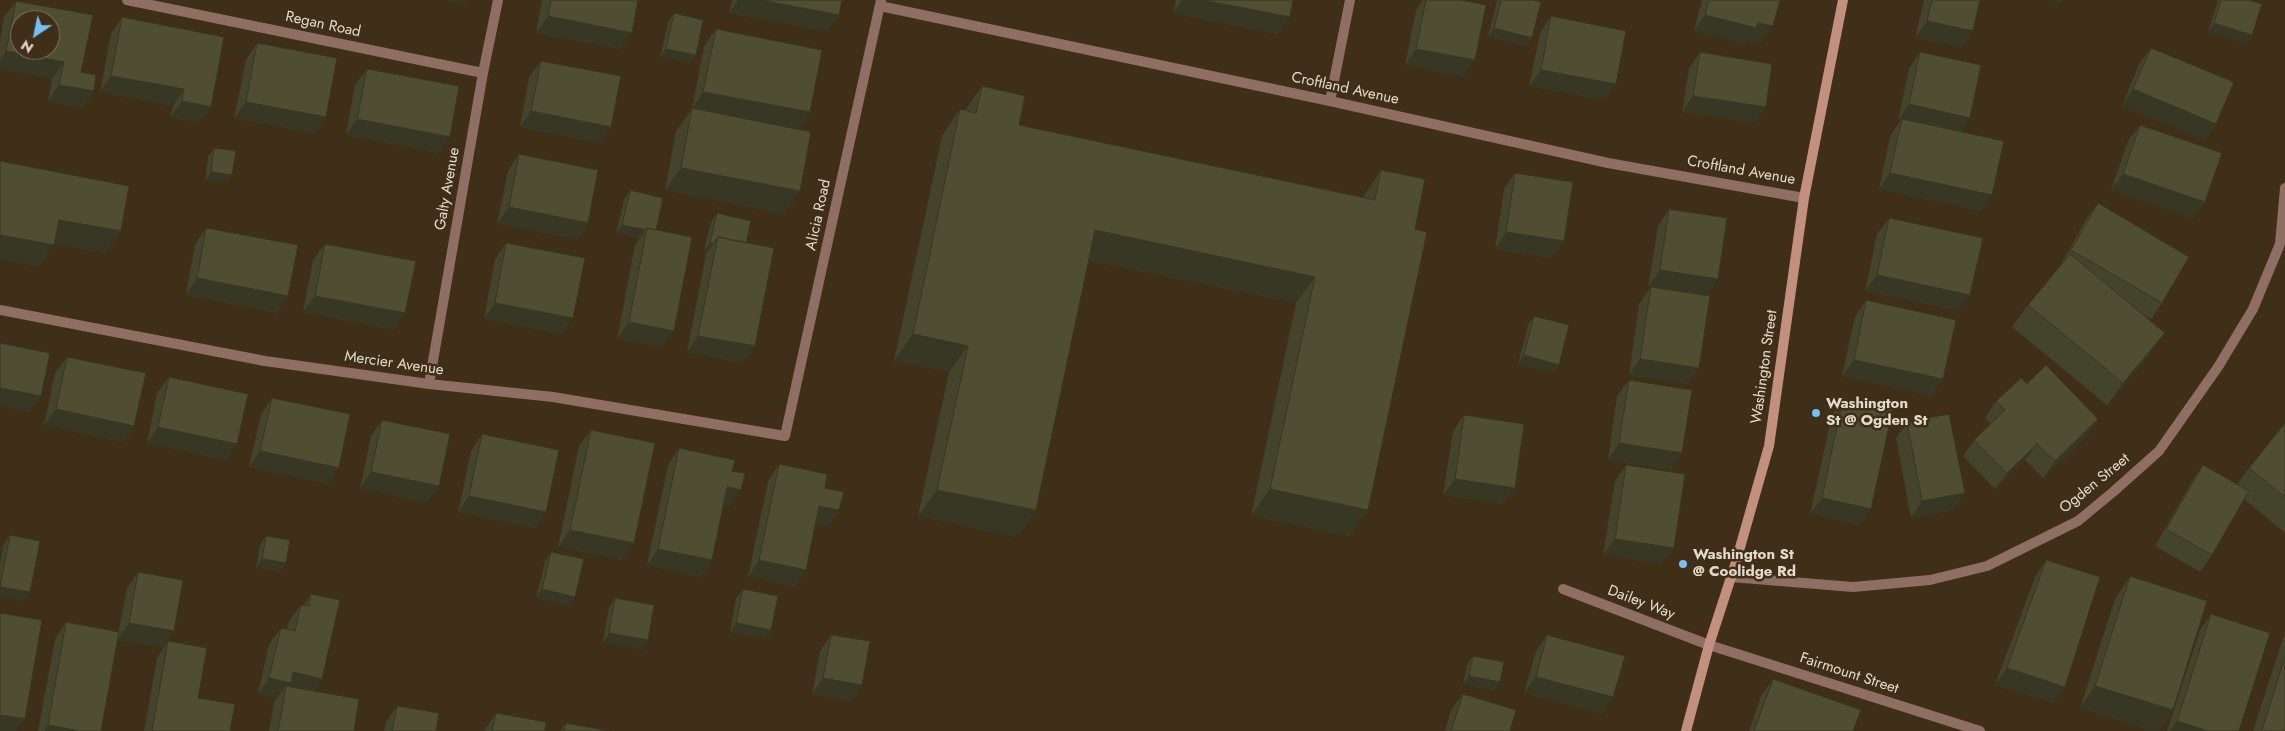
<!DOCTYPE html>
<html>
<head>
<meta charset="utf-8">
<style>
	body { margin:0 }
	#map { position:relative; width:2285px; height:731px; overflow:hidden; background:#3f2e18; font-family:Jost,sans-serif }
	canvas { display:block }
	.north { position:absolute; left:10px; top:10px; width:50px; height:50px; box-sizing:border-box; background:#3f2e18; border:1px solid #817360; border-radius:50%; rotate:214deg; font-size:14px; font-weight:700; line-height:20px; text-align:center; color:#e4dacc }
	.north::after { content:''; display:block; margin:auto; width:18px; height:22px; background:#75c0f6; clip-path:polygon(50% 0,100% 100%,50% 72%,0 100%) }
</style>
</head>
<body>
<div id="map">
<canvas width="2285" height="731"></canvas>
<div class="north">N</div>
</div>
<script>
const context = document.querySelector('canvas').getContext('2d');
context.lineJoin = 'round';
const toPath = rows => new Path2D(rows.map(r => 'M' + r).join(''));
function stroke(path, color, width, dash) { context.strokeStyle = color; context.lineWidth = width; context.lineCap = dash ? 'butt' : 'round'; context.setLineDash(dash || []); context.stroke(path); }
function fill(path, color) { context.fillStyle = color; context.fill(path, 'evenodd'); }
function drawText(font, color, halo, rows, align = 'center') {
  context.font = font + ' Jost,sans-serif'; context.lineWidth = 5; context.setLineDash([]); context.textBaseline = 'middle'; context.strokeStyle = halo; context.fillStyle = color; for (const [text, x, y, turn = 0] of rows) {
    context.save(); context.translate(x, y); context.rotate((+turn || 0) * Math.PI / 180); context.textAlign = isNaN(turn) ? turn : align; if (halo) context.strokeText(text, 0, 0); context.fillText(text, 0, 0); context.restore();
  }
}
stroke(toPath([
	[127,0,483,73],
	[880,6,1330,101,1608,163,1804,198],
	[1330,101,1350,0],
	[0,310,265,361,429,384,553,397,785,436,881,0],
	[429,384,483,73,498,0],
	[1731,577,1853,587,1930,580,1987,566,2078,521,2113,492,2159,451,2218,367,2253,309,2280,244,2285,188],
	[1563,589,1709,645,1980,731]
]), '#8f6e64', 10);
stroke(toPath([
	[1686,731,1709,645,1735,565,1769,446,1804,198,1843,0]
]), '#c3907f', 10);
fill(toPath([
	[542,0,638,0,620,49,536,33],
	[732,0,842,0,839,15,827,31,729,13],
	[1176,0,1293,0,1278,34,1173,13],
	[1423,0,1461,0,1464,77,1405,65,1416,10],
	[1497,0,1534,0,1526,46,1488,37],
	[1702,0,1780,0,1773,26,1761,43,1748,40,1745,44,1694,31],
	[1924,0,1980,0,1962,47,1915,38],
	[2218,0,2249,0,2246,44,2208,32],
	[16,1,81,72,82,108,48,101,52,79,0,69,0,41,4,17],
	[674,13,690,63,660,57,668,22],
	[1551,16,1616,84,1604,100,1529,86,1540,33],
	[122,17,211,107,199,123,170,117,173,106,100,92,111,34],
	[716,29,810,112,799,129,738,117,800,191,784,214,665,190,676,131,692,109,704,46],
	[257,43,326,117,314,133,234,118,246,60],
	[2151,48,2216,124,2205,140,2122,106,2139,64],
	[1700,52,1766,107,1754,123,1682,112,1689,68],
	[1920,52,1992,195,1980,211,1879,189,1890,136,1900,121,1898,121,1909,69],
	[541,61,611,127,599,143,520,127,529,77],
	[367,69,438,153,346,135,355,85],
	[982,86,1019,125,1363,197,1381,170,1415,229,1368,510,1350,536,1251,516,1296,303,1088,260,1036,510,1017,537,918,516,949,372,894,361,942,136,960,109,965,110],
	[2140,125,2205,202,2193,219,2111,190,2128,141],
	[214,148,232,175,226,183,205,181,208,157],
	[519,154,588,223,577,239,497,224,508,171],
	[1515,173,1552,258,1495,249,1504,189],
	[630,190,656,230,663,347,617,339,635,245,639,239,616,233,624,199],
	[2098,203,2162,303,2151,319,2140,313,2149,356,2107,405,2012,327,2028,305,2060,266,2086,219],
	[1669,209,1707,296,1699,368,1687,384,1629,375,1639,304,1651,287,1686,293,1648,287,1658,226],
	[717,213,746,243,743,363,687,352,706,254,707,252,704,251,711,222],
	[1889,218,1959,311,1865,291,1877,234],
	[206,228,288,296,277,313,186,295,195,244],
	[506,243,573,318,561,334,484,319,495,259],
	[325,244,394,330,303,312,313,260],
	[1866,300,1932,396,1842,376,1855,317],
	[1534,316,1559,365,1553,373,1518,364,1528,325],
	[67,357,134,426,123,442,44,425,55,373],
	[169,377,226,460,147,443,157,393],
	[1629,380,1682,453,1671,470,1608,460,1617,396],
	[2027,384,2098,419,2087,436,2043,478,2025,460,1995,489,1963,456,1974,440,1991,424,1985,418,1996,401],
	[272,398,328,484,249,467,261,414],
	[1843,398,1859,525,1810,514,1832,414],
	[1464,415,1503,504,1443,495,1453,431],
	[382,420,427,503,360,488,371,436],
	[1907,422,1965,493,1953,510,1911,518,1896,438],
	[2285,423,2285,533,2244,499,2212,555,2200,572,2155,546,2192,481,2203,465,2237,484,2249,468],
	[591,430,634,543,622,560,558,547,579,446],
	[482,434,546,512,535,528,458,512,471,451],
	[679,448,732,471,730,507,723,505,712,560,700,577,647,565,668,465],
	[779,464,825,488,839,510,828,527,816,524,795,587,748,577,768,481],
	[1626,465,1662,564,1603,555,1615,481],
	[10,535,30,592,24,601,0,596,0,563,4,544],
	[266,536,286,563,280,572,256,568,260,545],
	[551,552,569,605,536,598,545,561],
	[2046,560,2065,687,2054,703,1995,685,2035,577],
	[138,572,163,647,117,640,127,588],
	[2130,576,2173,710,2158,731,2152,731,2080,708,2115,599],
	[743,589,771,630,765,639,730,632,736,598],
	[311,594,322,679,314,691,354,731,269,731,274,702,276,699,258,694,269,644,281,628,287,629,289,621,301,605,304,605],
	[615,598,648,640,642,649,603,642,609,607],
	[2211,614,2239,731,2167,731,2200,630],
	[66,622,101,731,38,731,55,639],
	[2285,634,2285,731,2253,731,2283,638],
	[831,635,862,685,851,701,812,694,820,651],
	[1547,635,1602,714,1524,693,1536,651],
	[168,641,198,698,230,731,144,731,157,658],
	[1473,656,1494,691,1463,684,1467,665],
	[1773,679,1853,731,1749,731,1761,696],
	[1463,694,1510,731,1445,731,1451,710],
	[397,706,436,731,384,731,386,722],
	[496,713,545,731,484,731],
	[566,723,609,731,560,731]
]), '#44432b');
fill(toPath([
	[443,0,467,0,464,4],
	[738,0,760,0,839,15,827,31,729,13],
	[1182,0,1202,0,1290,17,1278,34,1173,13],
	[2049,0,2063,0,2060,4],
	[1705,15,1758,23,1773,26,1761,43,1748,40,1745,44,1694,31],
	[548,16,632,33,620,49,536,33],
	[1927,21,1973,31,1962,47,1915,38],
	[2214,23,2252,35,2246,44,2208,32],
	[1494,28,1532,38,1526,46,1488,37],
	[666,49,696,55,690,63,660,57],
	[1416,49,1475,60,1464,77,1405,65],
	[6,51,64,62,52,79,0,69,0,61],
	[1541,70,1616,84,1604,100,1529,86],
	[111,76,184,89,173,106,100,92],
	[59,85,94,91,82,108,48,101],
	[2133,89,2216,124,2205,140,2122,106],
	[703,92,810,112,799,129,692,109],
	[1693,96,1766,107,1754,123,1682,112],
	[182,101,211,107,199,123,170,117],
	[246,102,326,117,314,133,234,118],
	[1909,104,1970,118,1959,134,1902,119,1900,121,1898,121],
	[531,111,611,127,599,143,520,127],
	[357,119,450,137,438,153,346,135],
	[681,168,800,191,784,214,665,190],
	[211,172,232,175,226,183,205,181],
	[1890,173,1992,195,1980,211,1879,189],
	[2123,174,2205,202,2193,219,2111,190],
	[509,207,588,223,577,239,497,224],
	[59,220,121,231,105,254,43,242],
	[622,225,646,230,639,239,616,233],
	[1095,230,1315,277,1296,303,1076,257],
	[1506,232,1564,241,1552,258,1495,249],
	[0,235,54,245,39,267,0,260],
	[710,243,714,243,707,252,704,251],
	[1660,270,1718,279,1707,296,1648,287],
	[1877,275,1970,295,1959,311,1865,291],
	[197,278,288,296,277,313,186,295],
	[315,296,405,313,394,330,303,312],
	[495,303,573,318,561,334,484,319],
	[629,322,674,331,663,347,617,339],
	[2165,333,2149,356,2107,405,2123,383],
	[913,334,968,346,949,372,894,361],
	[698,336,755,346,743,363,687,352],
	[1524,355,1559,365,1553,373,1518,364],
	[1640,359,1699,368,1687,384,1629,375],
	[1854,360,1943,379,1932,396,1842,376],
	[0,388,41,396,29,413,0,406],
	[56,409,134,426,123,442,44,425],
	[2098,419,2087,436,2043,478,2055,461],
	[158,427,237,444,226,460,147,443],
	[1619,443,1682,453,1671,470,1608,460],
	[2037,444,2025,460,1995,489,2007,473],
	[260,451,339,468,328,484,249,467],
	[371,472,439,486,427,503,360,488],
	[1455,479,1515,488,1503,504,1443,495],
	[727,487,741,490,730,507,716,503],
	[1270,489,1368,510,1350,536,1251,516],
	[937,490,1036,510,1017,537,918,516],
	[1965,493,1953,510,1911,518,1922,501],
	[469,496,546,512,535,528,458,512],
	[1822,498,1871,509,1859,525,1810,514],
	[819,506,839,510,828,527,808,523],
	[570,530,634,543,622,560,558,547],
	[1615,539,1674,548,1662,564,1603,555],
	[658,549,712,560,700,577,647,565],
	[262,559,286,563,280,572,256,568],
	[759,560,806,570,795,587,748,577],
	[0,587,30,592,24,601,0,596],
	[542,589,575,597,569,605,536,598],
	[129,623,174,631,163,647,117,640],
	[736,623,771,630,765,639,730,632],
	[609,633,648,640,642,649,603,642],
	[2007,668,2065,687,2054,703,1995,685],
	[293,672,322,679,311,695,286,686,276,699,258,694,269,678],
	[1469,676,1500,682,1494,691,1463,684],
	[1536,677,1613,697,1602,714,1524,693],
	[823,678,862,685,851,701,812,694],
	[2095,686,2173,710,2158,731,2152,731,2080,708],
	[0,715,25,719,16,731,0,731],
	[2177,721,2208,731,2170,731],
	[48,725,79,731,44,731]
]), '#373723');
const building = toPath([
	[551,0,638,0,632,33,548,16,551,0],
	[760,0,842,0,839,15,760,0],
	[1202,0,1293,0,1290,17,1202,0],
	[1426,0,1461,0,1486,5,1475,60,1416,49,1426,0],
	[1501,0,1534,0,1541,2,1532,38,1494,28,1501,0],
	[1709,0,1780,0,1773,26,1758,23,1756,28,1705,15,1709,0],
	[1932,0,1980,0,1973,31,1927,21,1932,0],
	[2221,0,2249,0,2262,4,2252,35,2214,23,2221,0],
	[16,1,93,15,81,72,96,75,94,91,59,85,64,62,6,51,16,1],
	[20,20,50,20,50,50,20,50,20,20],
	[674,13,703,20,696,55,666,49,674,13],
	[1551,16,1626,31,1616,84,1541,70,1551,16],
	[122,17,224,37,211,107,182,101,184,89,111,76,122,17],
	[716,29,822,50,810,112,703,92,716,29],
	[257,43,337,58,326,117,246,102,257,43],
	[2151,48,2234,82,2216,124,2133,89,2151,48],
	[1700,52,1772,64,1766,107,1693,96,1700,52],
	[1920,52,1981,65,1970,118,1909,104,1920,52],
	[541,61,621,76,611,127,531,111,541,61],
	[367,69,459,86,450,137,357,119,367,69],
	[982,86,1025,96,1019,125,1375,200,1381,170,1425,179,1415,229,1427,232,1368,510,1270,489,1315,277,1095,230,1036,510,937,490,968,346,913,334,960,109,976,113,982,86],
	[692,108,811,132,800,191,681,168,692,108],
	[1902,119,2004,141,1992,195,1890,173,1902,119],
	[2140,125,2222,153,2205,202,2123,174,2140,125],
	[214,148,236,151,232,175,211,172,214,148],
	[519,154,598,170,588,223,509,207,519,154],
	[0,161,129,186,121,231,59,220,54,245,0,235,0,161],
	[1515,173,1573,182,1564,241,1506,232,1515,173],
	[630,190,663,198,656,230,647,228,646,230,622,225,630,190],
	[2098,203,2189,257,2162,303,2071,250,2098,203],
	[1669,209,1727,218,1718,279,1660,270,1669,209],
	[717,213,751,221,746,243,718,237,714,243,710,243,717,213],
	[1889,218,1983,238,1970,295,1877,275,1889,218],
	[206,228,298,245,288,296,197,278,206,228],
	[647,228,692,237,674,331,629,322,647,228],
	[718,237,774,248,755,346,698,336,718,237],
	[506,243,585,258,573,318,495,303,506,243],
	[325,244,416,261,405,313,315,296,325,244],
	[2070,254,2165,333,2123,383,2028,305,2070,254],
	[1651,287,1710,296,1699,368,1640,359,1651,287],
	[1866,300,1956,320,1943,379,1854,360,1866,300],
	[1534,316,1569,325,1559,365,1524,355,1534,316],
	[0,343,50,353,41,396,0,388,0,343],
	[67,357,146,373,134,426,56,409,67,357],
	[2046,365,2098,419,2055,461,2037,444,2007,473,1974,440,2005,410,1996,401,2021,378,2027,384,2046,365],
	[169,377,248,394,237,444,158,427,169,377],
	[1629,380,1692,390,1682,453,1619,443,1629,380],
	[272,398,350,414,339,468,260,451,272,398],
	[1843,398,1893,408,1871,509,1822,498,1843,398],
	[1949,414,1965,493,1922,501,1907,422,1949,414],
	[1464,415,1524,424,1515,488,1455,479,1464,415],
	[382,420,450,434,439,486,371,472,382,420],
	[2285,423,2285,497,2249,468,2285,423],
	[591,430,655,443,634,543,570,530,591,430],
	[482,434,559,450,546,512,469,496,482,434],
	[679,448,735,460,732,471,745,473,741,490,727,487,712,560,658,549,679,448],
	[779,464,827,474,825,488,844,492,839,510,819,506,806,570,759,560,779,464],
	[1626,465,1685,474,1674,548,1615,539,1626,465],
	[2203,465,2249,491,2212,555,2166,529,2203,465],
	[10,535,40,541,30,592,0,587,10,535],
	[266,536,290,540,286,563,262,559,266,536],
	[551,552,584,559,575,597,542,589,551,552],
	[2046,560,2100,577,2065,687,2007,668,2046,560],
	[138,572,183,580,174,631,129,623,138,572],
	[2130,576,2207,601,2173,710,2095,686,2130,576],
	[743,589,778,596,771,630,736,623,743,589],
	[311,594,340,600,322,679,293,672,291,683,269,678,281,628,295,631,301,605,309,606,311,594],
	[615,598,654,605,648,640,609,633,615,598],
	[0,613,42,620,25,719,0,715,0,613],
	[2211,614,2270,633,2239,731,2208,731,2177,721,2211,614],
	[66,622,119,632,101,731,79,731,48,725,66,622],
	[831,635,870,641,862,685,823,678,831,635],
	[1547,635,1625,656,1613,697,1536,677,1547,635],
	[168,641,207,648,198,698,235,704,230,731,152,731,168,641],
	[1473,656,1504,662,1500,682,1469,676,1473,656],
	[2285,657,2285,731,2265,731,2262,730,2285,657],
	[1773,679,1861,710,1853,731,1754,731,1773,679],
	[286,686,359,699,354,731,278,731,286,686],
	[1463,694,1516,710,1510,731,1451,731,1463,694],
	[397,706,439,713,436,731,392,731,397,706],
	[496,713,546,722,545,731,492,731,496,713],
	[566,723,609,731,564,731,566,723]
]);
fill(building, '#4f4e32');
stroke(building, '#373723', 1);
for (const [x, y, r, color] of [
	[1816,413,5,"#75c0f6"],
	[1683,564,5,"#75c0f6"]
]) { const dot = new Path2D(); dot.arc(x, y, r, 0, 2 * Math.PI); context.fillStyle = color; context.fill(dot); stroke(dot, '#3f2e18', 2); }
drawText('15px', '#e4dacc', '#3f2e18', [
	["Regan Road",323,25,12],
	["Croftland Avenue",1345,89,12],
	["Croftland Avenue",1741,171,10],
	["Galty Avenue",448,189,-80],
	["Alicia Road",819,215,-78],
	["Mercier Avenue",394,364,8],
	["Washington Street",1765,367,-82],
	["Ogden Street",2095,484,-39],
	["Dailey Way",1641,603,21],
	["Fairmount Street",1849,674,18]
]);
drawText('bold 15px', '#e4dacc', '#3f2e18', [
	["Washington",1826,404],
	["St @ Ogden St",1826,421],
	["Washington St",1693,555],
	["@ Coolidge Rd",1693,572]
], 'left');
</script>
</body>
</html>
